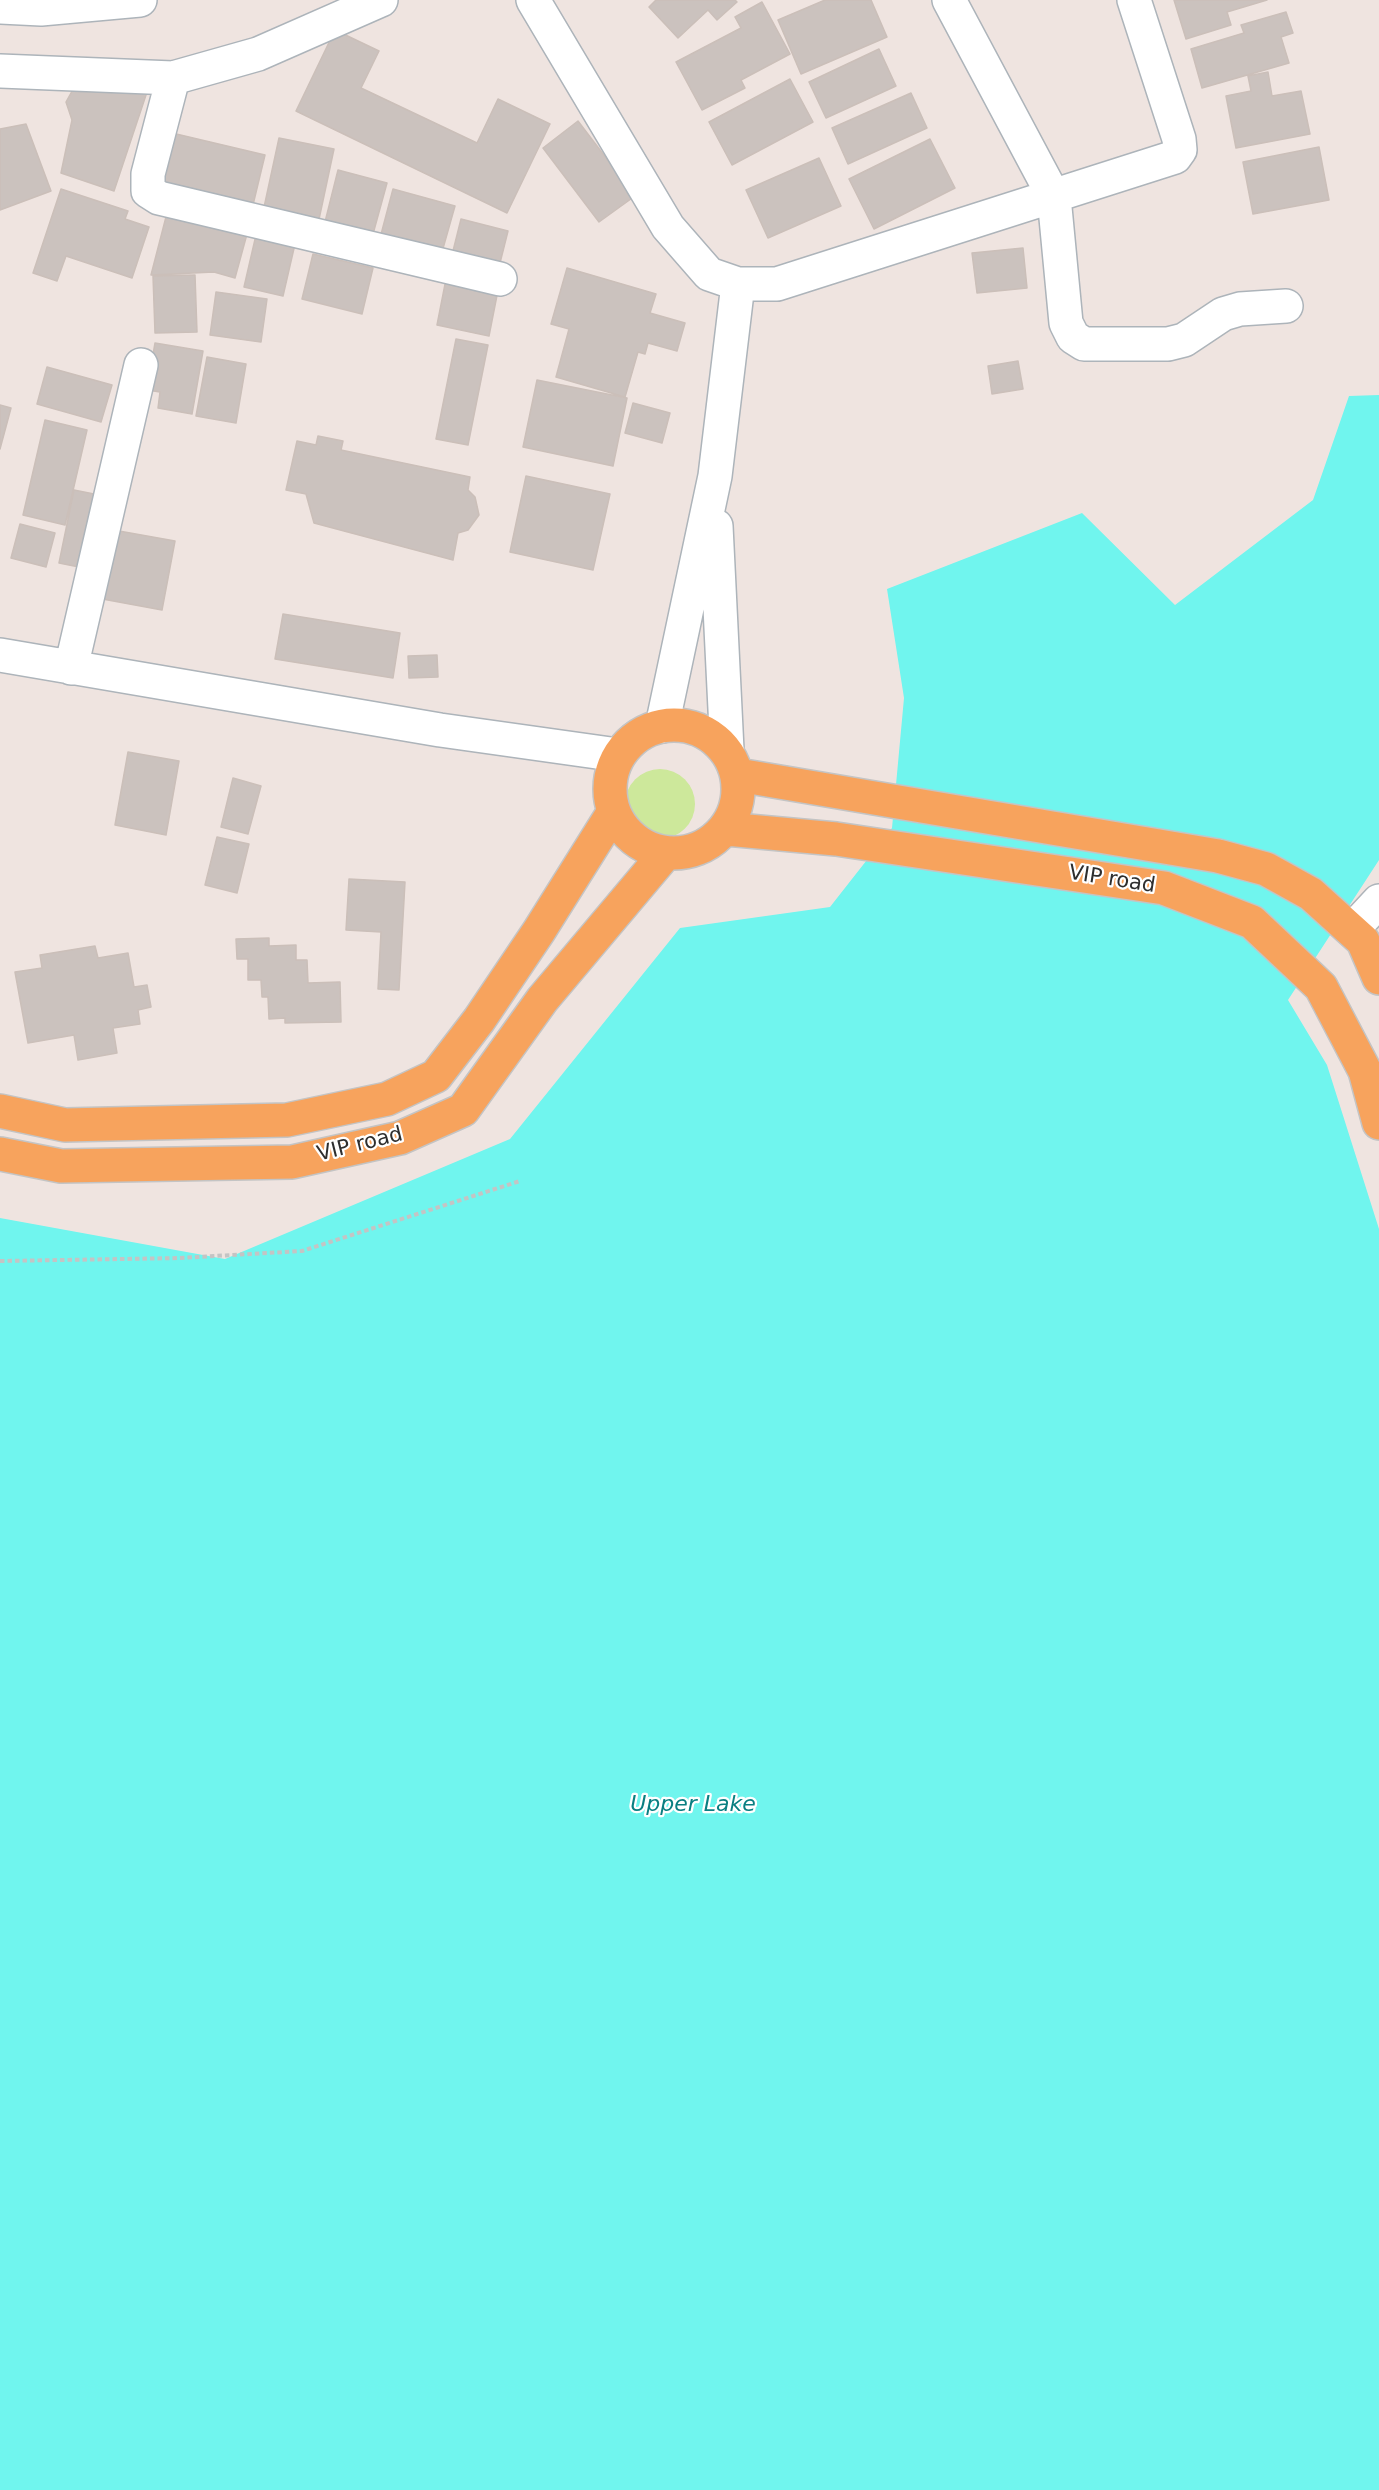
<!DOCTYPE html>
<style>
body{margin:0}
canvas{display:block;background:#efe4e0}
</style>
<canvas width="1379" height="2490"></canvas>
<script>
const g = document.querySelector('canvas').getContext('2d');
g.lineJoin = 'round';
function fillPath(path, color) { g.fillStyle = color; g.fill(path, 'evenodd'); }
function trace(path, color, width, dash) { g.strokeStyle = color; g.lineWidth = width; g.lineCap = dash ? 'butt' : 'round'; g.setLineDash(dash || []); g.stroke(path); }
function drawText(font, color, halo, rows, align = 'center') {
  g.font = font + ' "DejaVu Sans",sans-serif'; g.lineWidth = 4.5; g.setLineDash([]); g.textBaseline = 'middle'; g.strokeStyle = halo; g.fillStyle = color; for (const [text, x, y, turn = 0] of rows) {
    g.save(); g.translate(x, y); g.rotate((+turn || 0) * Math.PI / 180); g.textAlign = isNaN(turn) ? turn : align; if (halo) g.strokeText(text, 0, 0); g.fillText(text, 0, 0); g.restore();
  }
}
const green = new Path2D(`
 M625 804a35 35 0 1 1 70 0a35 35 0 1 1-70 0Z`);
const water = new Path2D(`
 M 1379,395 L 1379,860 L 1288,1000 L 1327,1065 L 1379,1229 L 1379,2490 L 0,2490 L 0,1218 L 225,1259 L 510,1139 L 680,928 L 830,907 L 892,828 L 904,698 L 887,589 L 1082,513 L 1175,605 L 1313,500 L 1349,396 Z`);
const building = new Path2D(`
 M 656,0 L 735,0 L 737,2 L 717,20 L 708,10 L 678,38 L 649,7 Z
 M 825,0 L 871,0 L 887,37 L 801,74 L 778,20 Z
 M 1174,0 L 1267,0 L 1227,12 L 1231,25 L 1186,39 Z
 M 762,2 L 790,54 L 741,80 L 745,88 L 702,110 L 676,62 L 741,28 L 735,17 Z
 M 1286,12 L 1293,33 L 1281,37 L 1289,63 L 1202,88 L 1191,49 L 1244,33 L 1241,25 Z
 M 335,30 L 379,51 L 361,88 L 477,143 L 498,99 L 550,124 L 507,213 L 296,111 Z
 M 879,49 L 896,86 L 826,118 L 809,82 Z
 M 1268,72 L 1272,96 L 1301,91 L 1310,134 L 1236,148 L 1226,96 L 1251,91 L 1248,76 Z
 M 790,79 L 813,122 L 732,165 L 709,122 Z
 M 150,83 L 114,191 L 61,173 L 72,120 L 66,102 L 76,84 Z
 M 911,93 L 927,128 L 848,164 L 832,128 Z
 M 578,121 L 635,196 L 599,222 L 543,148 Z
 M 26,124 L 51,191 L 0,210 L 0,129 Z
 M 172,133 L 265,155 L 252,209 L 159,187 Z
 M 279,138 L 334,149 L 318,224 L 263,212 Z
 M 930,139 L 955,188 L 874,229 L 849,179 Z
 M 1319,147 L 1329,200 L 1253,214 L 1243,162 Z
 M 819,158 L 841,206 L 768,238 L 746,190 Z
 M 338,170 L 387,183 L 373,234 L 325,222 Z
 M 61,189 L 128,211 L 125,219 L 149,227 L 132,278 L 66,256 L 57,281 L 33,273 Z
 M 393,189 L 455,206 L 440,259 L 379,242 Z
 M 167,213 L 247,234 L 235,278 L 214,272 L 151,275 Z
 M 461,219 L 508,231 L 497,275 L 450,263 Z
 M 256,235 L 295,244 L 283,296 L 244,287 Z
 M 1023,248 L 1027,288 L 977,293 L 972,253 Z
 M 313,254 L 373,268 L 362,314 L 302,299 Z
 M 567,268 L 656,294 L 650,313 L 685,323 L 677,351 L 648,343 L 645,354 L 638,352 L 625,397 L 556,377 L 569,329 L 551,324 Z
 M 448,269 L 500,280 L 489,336 L 437,325 Z
 M 195,275 L 197,332 L 155,333 L 153,276 Z
 M 216,292 L 267,299 L 261,342 L 210,335 Z
 M 456,339 L 488,345 L 468,445 L 436,439 Z
 M 155,343 L 203,351 L 192,414 L 158,408 L 160,392 L 147,390 Z
 M 207,357 L 246,364 L 236,423 L 196,416 Z
 M 1018,361 L 1023,389 L 992,394 L 988,366 Z
 M 47,367 L 112,385 L 101,422 L 37,404 Z
 M 537,380 L 627,398 L 613,466 L 523,447 Z
 M 633,403 L 670,413 L 662,443 L 625,433 Z
 M 0,405 L 11,408 L 0,449 Z
 M 45,420 L 87,430 L 65,525 L 23,515 Z
 M 318,436 L 343,441 L 341,450 L 470,477 L 468,490 L 475,497 L 479,515 L 468,530 L 458,533 L 453,560 L 314,523 L 306,494 L 286,490 L 297,441 L 316,445 Z
 M 526,476 L 610,494 L 593,570 L 510,552 Z
 M 74,490 L 99,495 L 84,568 L 59,563 Z
 M 20,524 L 55,533 L 46,567 L 11,558 Z
 M 119,531 L 175,541 L 162,610 L 97,598 Z
 M 283,614 L 400,633 L 393,678 L 275,659 Z
 M 437,655 L 438,677 L 409,678 L 408,656 Z
 M 128,752 L 179,761 L 166,835 L 115,825 Z
 M 233,778 L 261,786 L 248,834 L 221,827 Z
 M 217,837 L 249,844 L 237,893 L 205,885 Z
 M 349,879 L 405,882 L 399,990 L 378,989 L 381,932 L 346,930 Z
 M 269,938 L 269,946 L 296,945 L 296,960 L 307,960 L 308,983 L 340,982 L 341,1022 L 285,1023 L 285,1018 L 269,1019 L 268,997 L 262,997 L 261,980 L 248,980 L 248,959 L 237,959 L 236,939 Z
 M 95,946 L 98,958 L 128,953 L 134,987 L 147,985 L 151,1007 L 138,1010 L 140,1024 L 113,1028 L 117,1053 L 78,1060 L 74,1035 L 28,1043 L 15,972 L 42,968 L 40,955 Z`);
const path = new Path2D(`
 M 0,1261 L 180,1258 L 302,1251 L 520,1181`);
const minor = new Path2D(`
 M 533,0 L 668,227 L 709,274 L 738,284 L 715,476 L 662,726
 M 949,0 L 1054,197 L 1066,323 L 1073,337 L 1084,344 L 1168,344 L 1184,340 L 1223,314 L 1240,309 L 1286,306
 M 0,7 L 41,9 L 140,0
 M 0,71 L 173,78 L 258,54 L 381,0
 M 173,78 L 148,174 L 148,191 L 159,198 L 500,279
 M 738,284 L 777,284 L 1175,157 L 1180,150 L 1179,139 L 1134,0
 M 716,526 L 727,750
 M 0,655 L 440,730 L 618,755
 M 71,668 L 141,365
 M 1352,930 L 1379,901`);
const major = new Path2D(`
 M610 789a64 64 0 1 1 128 0a64 64 0 1 1-128 0Z
 M 738,775 L 1218,856 L 1266,869 L 1311,894 L 1363,941 L 1379,978
 M 726,829 L 836,839 L 1164,888 L 1252,922 L 1321,987 L 1365,1071 L 1379,1123
 M 0,1111 L 65,1125 L 287,1120 L 387,1099 L 436,1076 L 479,1020 L 539,931 L 613,813
 M 0,1154 L 61,1166 L 292,1162 L 400,1138 L 463,1110 L 542,1000 L 665,854`);
const streetNames = [
 ["VIP road",1112,880,9],
 ["VIP road",360,1145,-14]
];
const waterNames = [
 ["Upper Lake",693,1805]
];
fillPath(green, '#cde89b');
fillPath(water, '#70f5ee');
fillPath(building, '#cbc2be');
trace(building, '#cbbfb9', 1.5);
trace(minor, '#adb4ba', 36);
trace(major, '#c4c4c4', 36);
trace(path, '#c4c4c4', 4, [4.5, 3]);
trace(minor, '#fff', 33);
trace(major, '#f7a35d', 33);
drawText('21px', '#2e2e2e', '#fff', streetNames);
drawText('italic 22px', '#0a7f82', '#fff', waterNames);
</script>
